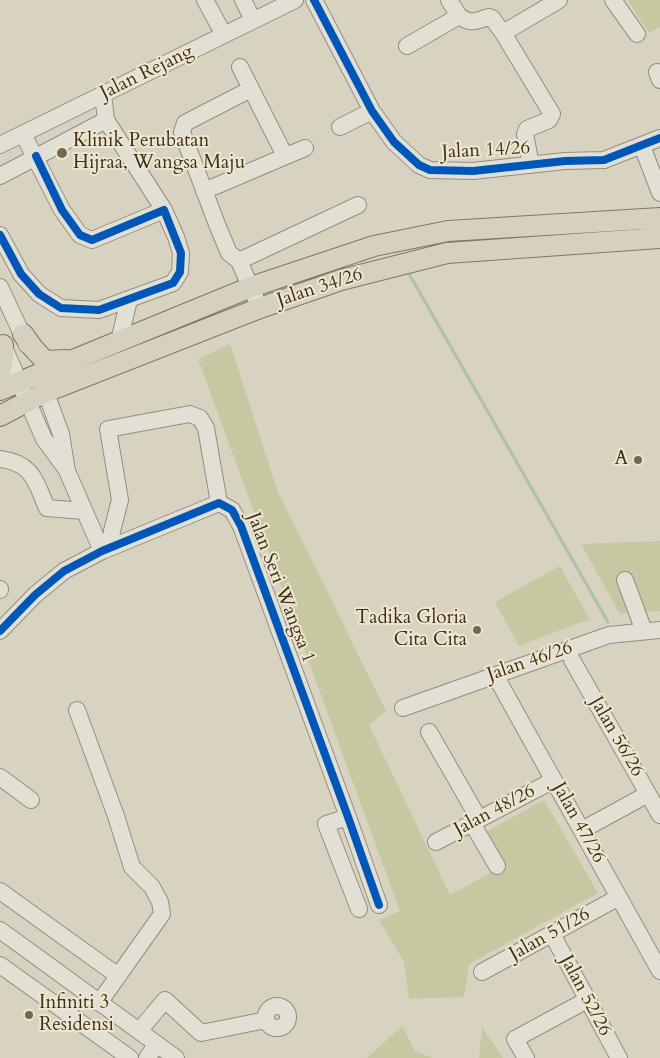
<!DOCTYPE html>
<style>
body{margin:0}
canvas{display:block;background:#d8d3c0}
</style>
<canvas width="660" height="1058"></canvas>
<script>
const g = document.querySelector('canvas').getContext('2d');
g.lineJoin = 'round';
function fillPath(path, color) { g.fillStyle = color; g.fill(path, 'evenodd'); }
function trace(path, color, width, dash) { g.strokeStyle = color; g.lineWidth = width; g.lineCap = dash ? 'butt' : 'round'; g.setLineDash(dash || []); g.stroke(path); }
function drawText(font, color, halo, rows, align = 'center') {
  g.font = font + ' Cardo,serif'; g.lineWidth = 4; g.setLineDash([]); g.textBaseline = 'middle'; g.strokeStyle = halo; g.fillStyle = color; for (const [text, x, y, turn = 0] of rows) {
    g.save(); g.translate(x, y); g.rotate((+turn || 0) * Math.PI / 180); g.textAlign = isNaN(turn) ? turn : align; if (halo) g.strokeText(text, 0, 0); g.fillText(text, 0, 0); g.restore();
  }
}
const green = new Path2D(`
 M 628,0 L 660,0 L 660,27 L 649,33 Z
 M 230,344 L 278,492 L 386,711 L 369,725 L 450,895 L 501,867 L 484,833 L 544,800 L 598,893 L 469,964 L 464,997 L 409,999 L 404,962 L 379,920 L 400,911 L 198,359 Z
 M 660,541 L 660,611 L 632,612 L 620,614 L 581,544 Z
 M 560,566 L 590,620 L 579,623 L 519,646 L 495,602 Z
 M 402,1026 L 415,1051 L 433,1058 L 367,1058 Z
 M 482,1027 L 503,1058 L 479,1058 Z`);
const stream = new Path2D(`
 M 408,272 L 608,622`);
const minor = new Path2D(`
 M 205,0 L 224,35
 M 243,0 L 253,20
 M 314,0 L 372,111 L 394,142 L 419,165 L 430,170 L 473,171 L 565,161 L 604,160 L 660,138
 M 613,0 L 637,34
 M 459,16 C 472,25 474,21 489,17 L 492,18 L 503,33 L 559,0
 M 503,33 L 552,114 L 549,120 L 527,129 L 525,134 L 531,165
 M 407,46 L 459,16 L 449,0
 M 240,67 L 285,156
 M 657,72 L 660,80
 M 251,89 L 185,123 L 182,132 L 218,227 L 229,253 L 239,261 L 260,308
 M 340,127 L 372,111
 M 23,134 L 62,210 L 80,235 L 92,240 L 164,210
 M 0,145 L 295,0
 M 642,146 L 660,193
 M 0,176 L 106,120
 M 204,191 L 305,148
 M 0,235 L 21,274 L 39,294 L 61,308 L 99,310 L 173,283 L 180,272 L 181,253 L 176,237 L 164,210 L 106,120 L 103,94
 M 239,261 L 358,205
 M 0,287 L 27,345
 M 119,341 L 129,300
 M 3,345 L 44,439 L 66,469
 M 42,382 L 61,434 L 67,471 L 102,551
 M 0,459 C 33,463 35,481 47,508 L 84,511
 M 110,547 L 112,531 L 120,500 L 108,429 L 190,414 L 200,418 L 206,428 L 219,503
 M 625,580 L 644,631
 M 0,590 L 0,589
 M 0,631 L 35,595 L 64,571 L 102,551 L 219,503 L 232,510 L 241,526 L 348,817 L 379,905
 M 572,660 L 660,815
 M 495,675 L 660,971
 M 403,708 L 609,635 L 660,630
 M 77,710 L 116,816 L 132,867 L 152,887 L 160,902 L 162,914 L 99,1003
 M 429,732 L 479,819
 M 0,777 L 31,800
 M 348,817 L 326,824 L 359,909
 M 472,823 L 497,866
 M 582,830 L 648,794
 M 436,842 L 554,780
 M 0,891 L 117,975
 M 0,930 L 176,1058
 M 552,934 L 619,1058
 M 0,965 L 130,1058
 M 482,972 L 619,897
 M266 1017a11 11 0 1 1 22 0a11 11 0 1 1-22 0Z
 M 139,1031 L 165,1000 L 201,1033 L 266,1020
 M 147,1058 L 157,1044
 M 526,1058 L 515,1039 L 587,1000`);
const major = new Path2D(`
 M 23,334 L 33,348 L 45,361 L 66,360
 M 0,375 L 3,359 L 3,345
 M 0,390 L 251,287 L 374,246 L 448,231 L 660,218
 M 0,416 L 46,392 L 260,308 L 341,280 L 447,253 L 660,238`);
const cycleway = new Path2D(`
 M 314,0 L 372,111 L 394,142 L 419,165 L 430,170 L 473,171 L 565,161 L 604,160 L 660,138
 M 0,235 L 21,274 L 39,294 L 61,308 L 99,310 L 173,283 L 180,272 L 181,253 L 164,210 L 92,240 L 80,235 L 62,210 L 36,156
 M 0,631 L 35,595 L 64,571 L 102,551 L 219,503 L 232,510 L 241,526 L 348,817 L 379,905`);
const markers = [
 [62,153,6,"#756852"],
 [638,460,5,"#756852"],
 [477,630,5,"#756852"],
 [29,1015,5,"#756852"]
];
const streetNames = [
 ["Jalan Rejang",147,73,-26],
 ["Jalan 14/26",486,151,-3],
 ["Jalan 34/26",320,288,-18],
 ["Jalan Seri Wangsa 1",280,588,69],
 ["Jalan 46/26",530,662,-19],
 ["Jalan 56/26",616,737,60],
 ["Jalan 48/26",495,811,-28],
 ["Jalan 47/26",578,823,61],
 ["Jalan 51/26",550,935,-29],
 ["Jalan 52/26",585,996,62]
];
const poiNames = [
 ["Klinik Perubatan",73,142],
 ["Hijraa, Wangsa Maju",73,164],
 ["A",628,460,"right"],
 ["Tadika Gloria",467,619,"right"],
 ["Cita Cita",467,641,"right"],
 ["Infiniti 3",39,1004],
 ["Residensi",39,1026]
];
fillPath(green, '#c7c7a2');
trace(stream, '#aac2af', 3);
trace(minor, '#938e81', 18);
trace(major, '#7d776a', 22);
trace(minor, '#e2dfd5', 16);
trace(major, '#d6d0c1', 20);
trace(cycleway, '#0057b8', 8);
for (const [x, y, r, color] of markers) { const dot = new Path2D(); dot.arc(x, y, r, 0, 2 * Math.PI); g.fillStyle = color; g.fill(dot); trace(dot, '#ede6d0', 2); }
drawText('19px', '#402e17', '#ede6d0', streetNames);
drawText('19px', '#402e17', '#ede6d0', poiNames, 'left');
</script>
